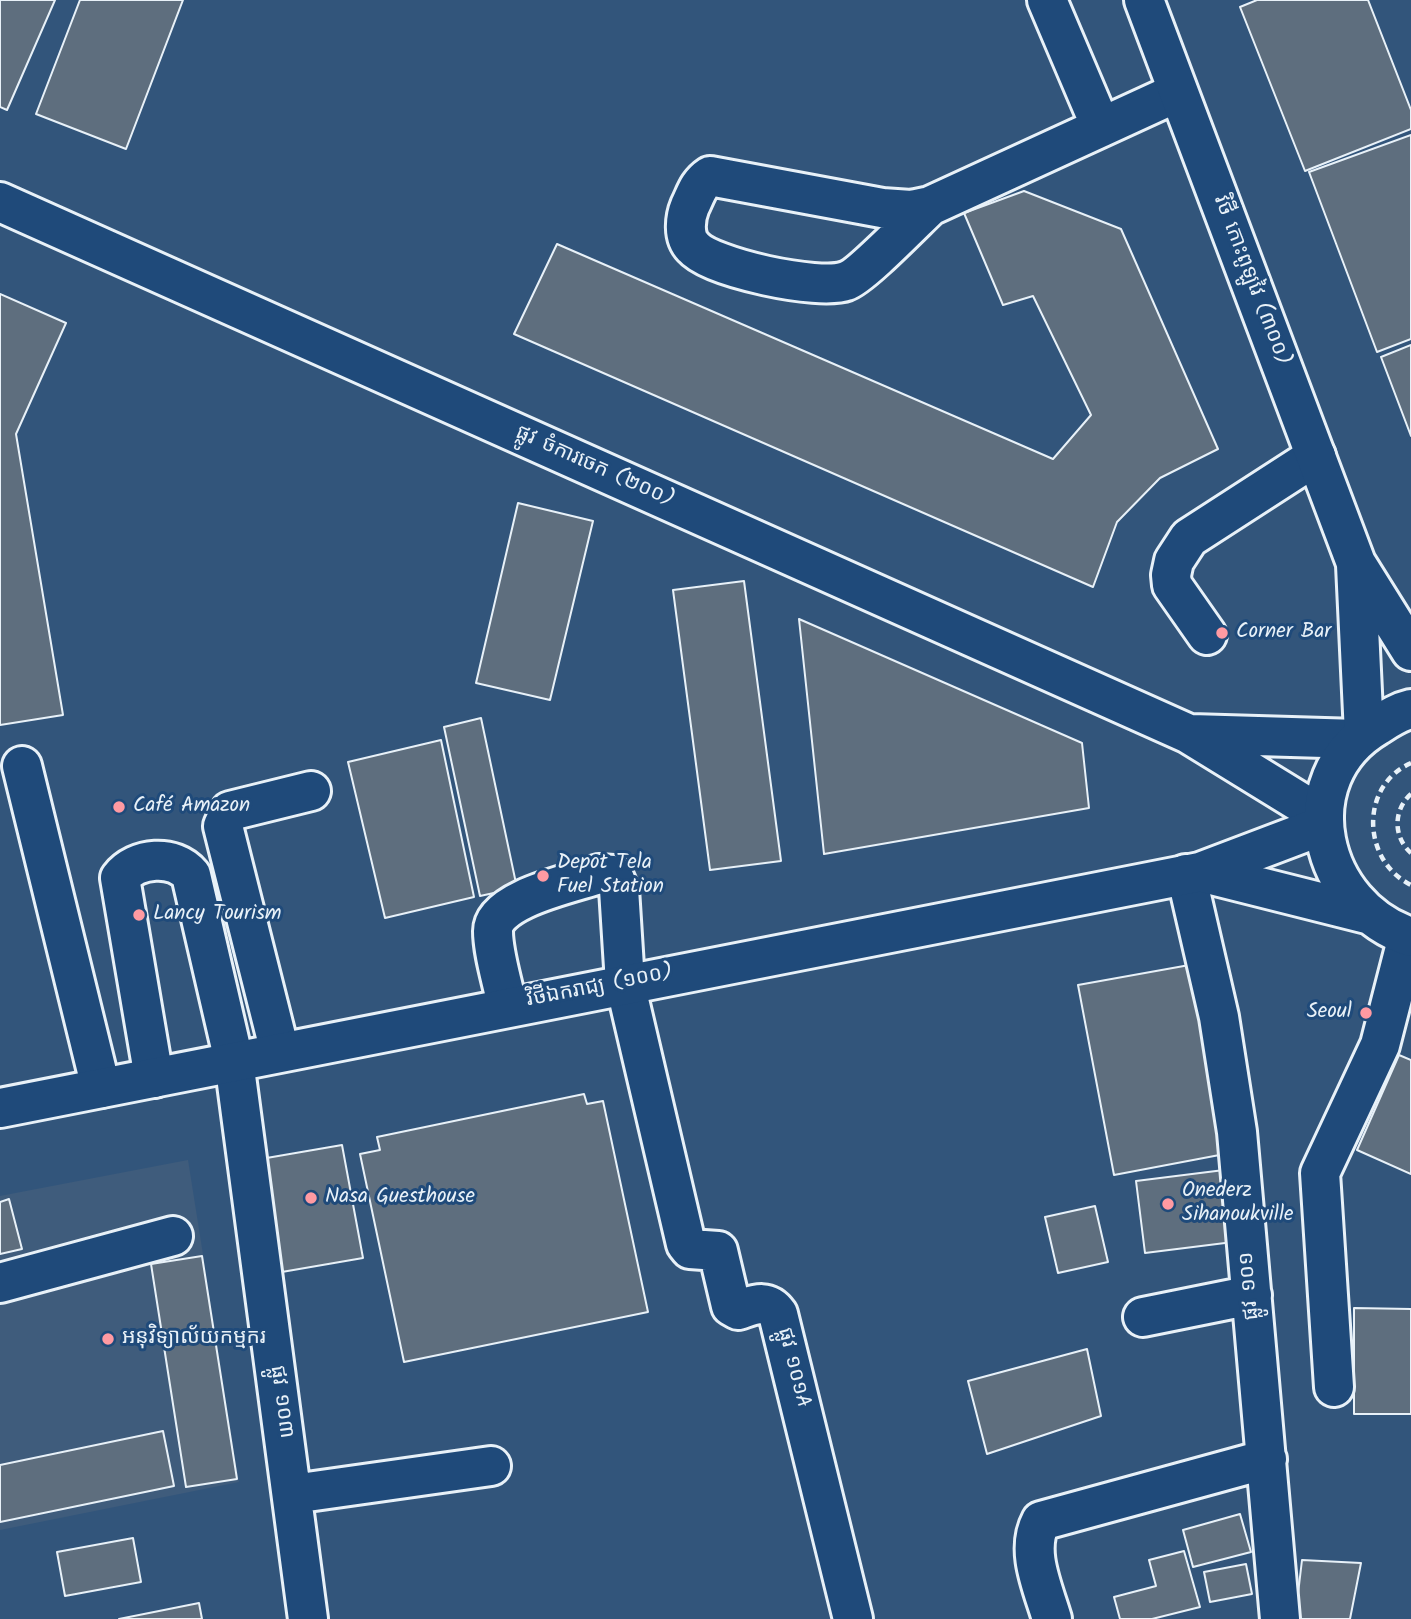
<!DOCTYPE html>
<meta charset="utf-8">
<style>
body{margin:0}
canvas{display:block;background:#32557b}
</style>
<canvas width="1411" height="1619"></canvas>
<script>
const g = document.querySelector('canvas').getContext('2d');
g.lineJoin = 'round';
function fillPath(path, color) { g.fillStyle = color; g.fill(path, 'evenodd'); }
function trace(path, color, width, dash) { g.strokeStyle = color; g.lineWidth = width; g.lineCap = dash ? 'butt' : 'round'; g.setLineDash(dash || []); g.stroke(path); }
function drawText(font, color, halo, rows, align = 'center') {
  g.font = font + ' Kalam,"Noto Sans Khmer",sans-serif'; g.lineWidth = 6; g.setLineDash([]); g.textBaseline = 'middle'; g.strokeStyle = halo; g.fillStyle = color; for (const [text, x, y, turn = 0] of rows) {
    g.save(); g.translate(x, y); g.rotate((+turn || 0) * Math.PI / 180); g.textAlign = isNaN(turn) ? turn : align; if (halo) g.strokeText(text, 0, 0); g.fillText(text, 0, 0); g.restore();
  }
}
const built = new Path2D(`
 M 188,1160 L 239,1482 L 0,1530 L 0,1196 Z`);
const building = new Path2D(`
 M 0,0 L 55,0 L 7,110 L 0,107 Z
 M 80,0 L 183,0 L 126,149 L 36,114 Z
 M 1257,0 L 1368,0 L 1411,110 L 1411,129 L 1305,171 L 1240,7 Z
 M 1411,135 L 1411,339 L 1377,352 L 1309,172 Z
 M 1024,191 L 1121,229 L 1218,449 L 1160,478 L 1117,522 L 1093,587 L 514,334 L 557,244 L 1053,459 L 1091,415 L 1033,296 L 1003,305 L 964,213 Z
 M 0,294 L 66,323 L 16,434 L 63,715 L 0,725 Z
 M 1411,345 L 1411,436 L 1381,357 Z
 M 518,503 L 593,521 L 550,700 L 476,683 Z
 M 744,581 L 781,861 L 710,870 L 673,590 Z
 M 799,619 L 1082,743 L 1089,808 L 824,854 Z
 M 481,718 L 517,888 L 480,896 L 444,727 Z
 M 441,740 L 474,897 L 385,918 L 348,762 Z
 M 1195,964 L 1230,1153 L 1114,1175 L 1078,985 Z
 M 1399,1055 L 1411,1060 L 1411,1174 L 1357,1150 Z
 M 584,1094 L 587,1104 L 603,1101 L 648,1312 L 404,1362 L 360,1154 L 380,1150 L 377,1137 Z
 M 342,1145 L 363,1258 L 276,1273 L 255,1160 Z
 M 1224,1170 L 1233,1242 L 1145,1253 L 1136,1181 Z
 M 9,1199 L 22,1249 L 0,1254 L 0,1202 Z
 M 1095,1206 L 1108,1262 L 1058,1273 L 1045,1217 Z
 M 202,1256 L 237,1479 L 186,1487 L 151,1264 Z
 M 1354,1308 L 1411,1309 L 1411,1414 L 1354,1414 Z
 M 1087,1349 L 1101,1416 L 987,1454 L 968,1381 Z
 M 163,1431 L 174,1486 L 0,1522 L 0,1465 Z
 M 1240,1514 L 1251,1552 L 1193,1567 L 1183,1530 Z
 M 133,1538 L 141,1582 L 65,1596 L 57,1552 Z
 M 1184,1551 L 1200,1607 L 1152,1619 L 1120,1619 L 1114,1597 L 1156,1586 L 1149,1560 Z
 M 1302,1560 L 1361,1563 L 1350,1619 L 1295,1619 Z
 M 1246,1564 L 1252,1594 L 1210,1602 L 1204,1572 Z
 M 199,1603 L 202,1619 L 119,1619 Z`);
const path = new Path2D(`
 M 1411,763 C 1359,786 1362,861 1411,885
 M 1411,794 C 1393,810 1393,837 1411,853`);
const minor = new Path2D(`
 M 1047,0 L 1101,127
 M 0,202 L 1189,734 L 1324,817
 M 930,206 C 915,220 860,277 846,281 C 819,291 711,268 693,247 C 683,237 685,218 690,206 C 696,194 698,184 710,176 L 882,208 L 911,210 L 930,206 L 1178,92
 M 1207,635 L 1172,585 L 1171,575 L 1174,561 L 1189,538 L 1316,456
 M 1191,734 L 1358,739
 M 22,766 L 101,1088
 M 1186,874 L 1219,1017 L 1237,1132 L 1280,1619
 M 507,1006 C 503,983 493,955 493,931 C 493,899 573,883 599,874 L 613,875 L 619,889 L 625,983 L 686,1244 L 690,1249 L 718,1251 L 731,1306 L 738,1310 C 754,1305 767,1298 778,1314 L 853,1619
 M 280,1052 L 223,826 L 230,811 L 311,791
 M 154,1078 L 120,878 C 136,857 174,854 191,875 L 234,1061 L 308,1619
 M 0,1283 L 173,1236
 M 1143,1317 L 1252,1295
 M 1334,1387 L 1320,1173 L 1380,1045 L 1408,936
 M 293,1494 L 491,1466
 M 1052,1619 C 1043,1588 1025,1551 1041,1521 L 1267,1459`);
const major = new Path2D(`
 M 1144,0 L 1356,563 L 1411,651
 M 1356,565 L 1364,734
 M 1411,709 C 1398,712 1388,719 1377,726 C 1288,779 1319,907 1411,937
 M 1200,872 L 1367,914
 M 0,1108 L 1200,872 L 1324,825`);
const markers = [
 [1222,633,7,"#ff9aa2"],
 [119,807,7,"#ff9aa2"],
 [543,876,7,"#ff9aa2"],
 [139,915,7,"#ff9aa2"],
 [1366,1013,7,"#ff9aa2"],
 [311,1198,7,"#ff9aa2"],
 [1168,1204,7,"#ff9aa2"],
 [108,1339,7,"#ff9aa2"]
];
const streetNames = [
 ["វិថី កោះពូឡូវៃ (៣០០)",1250,281,69],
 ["ផ្លូវ ចំការចេក (២០០)",594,468,24],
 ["វិថីឯករាជ្យ (១០០)",600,988,-11],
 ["ផ្លូវ ១០១",1251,1286,-95],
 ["ផ្លូវ ១០១A",792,1368,76],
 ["ផ្លូវ ១០៣",280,1402,82]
];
const poiNames = [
 ["Corner Bar",1236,633],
 ["Café Amazon",133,807],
 ["Depot Tela",557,864],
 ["Fuel Station",557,888],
 ["Lancy Tourism",153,915],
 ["Seoul",1352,1013,"right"],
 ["Onederz",1182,1192],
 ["Sihanoukville",1182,1216],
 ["Nasa Guesthouse",325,1198],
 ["អនុវិទ្យាល័យកម្មករ",122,1339]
];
fillPath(built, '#3f5c7c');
fillPath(building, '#5e6e7e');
trace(building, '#e8f1f8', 2);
trace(minor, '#e8f1f8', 44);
trace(major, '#e8f1f8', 44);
trace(path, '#e8f1f8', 4.5, [7, 5]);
trace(minor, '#1f4a7a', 38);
trace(major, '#1f4a7a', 38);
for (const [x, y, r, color] of markers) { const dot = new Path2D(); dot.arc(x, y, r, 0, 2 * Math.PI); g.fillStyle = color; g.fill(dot); trace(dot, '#1f4a7a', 2.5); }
drawText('21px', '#e8f1f8', '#1f4a7a', streetNames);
drawText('21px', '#e8f1f8', '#1f4a7a', poiNames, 'left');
</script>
